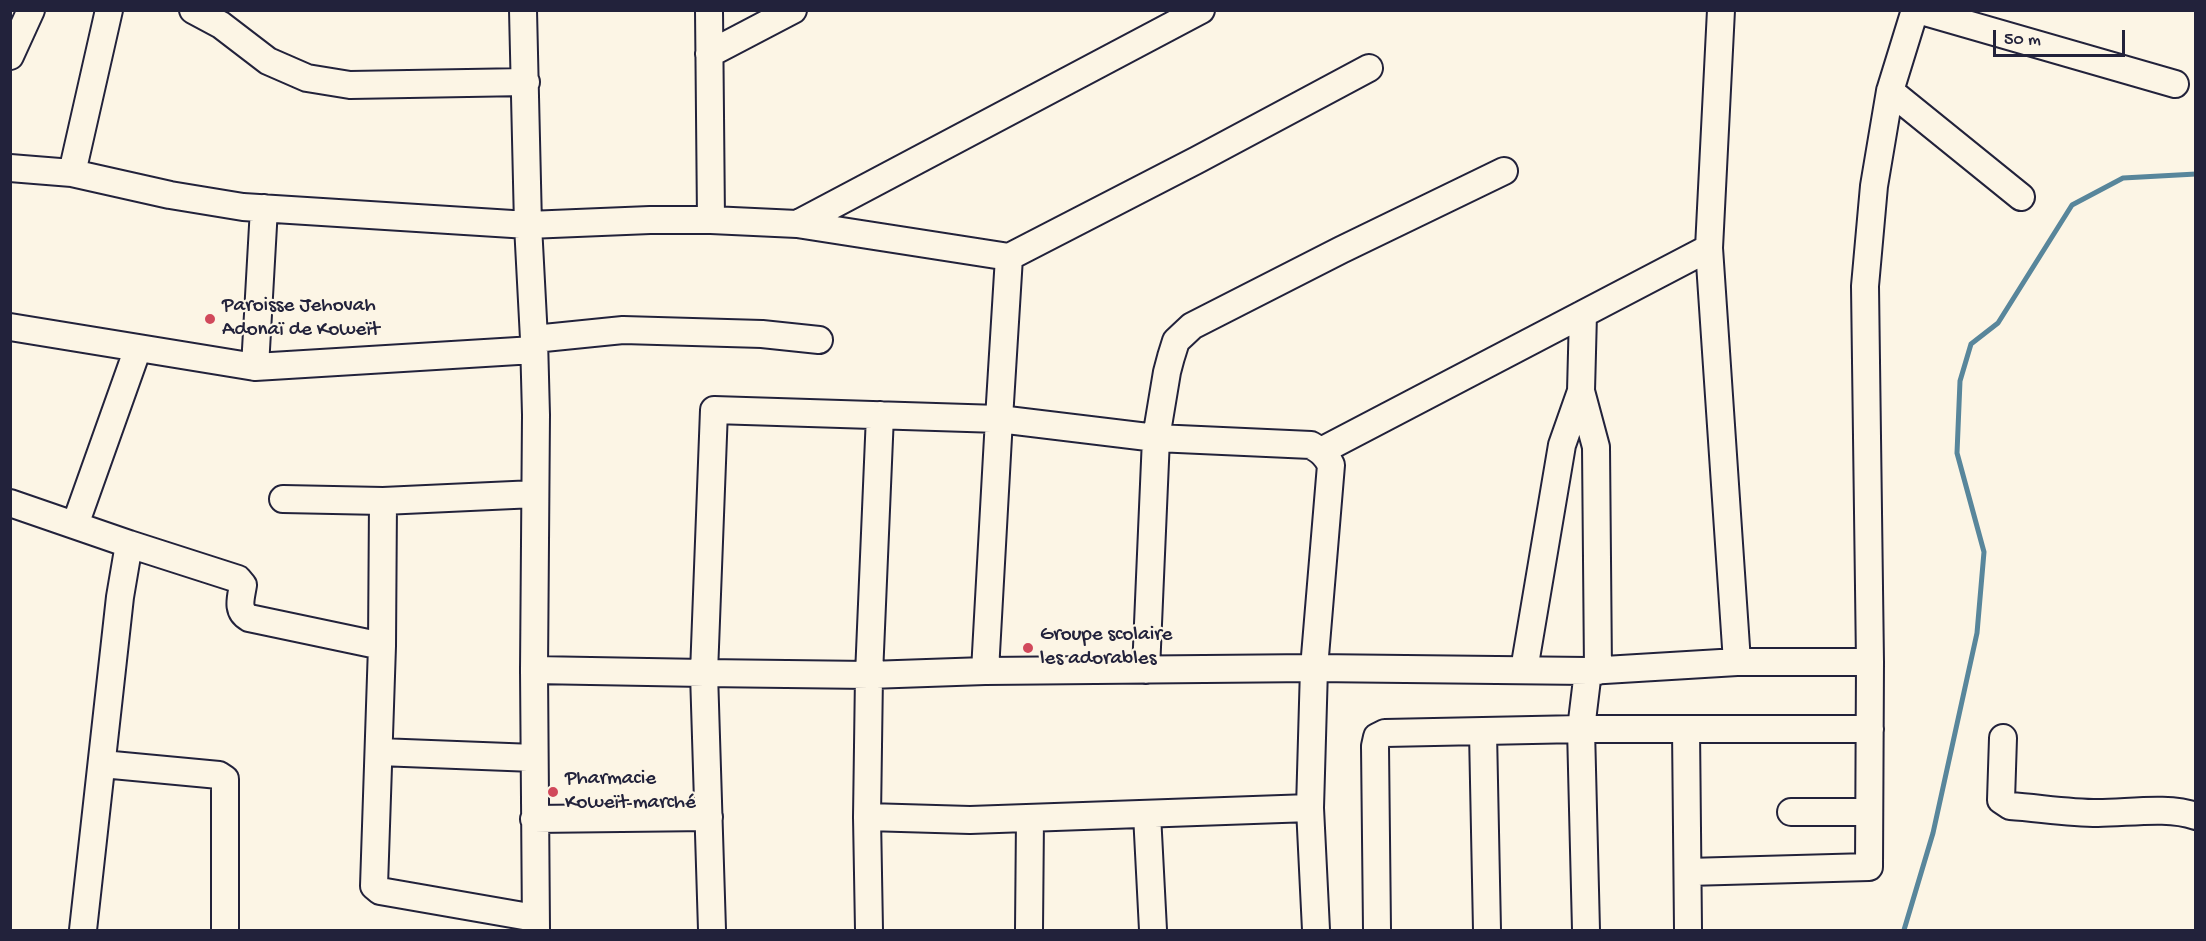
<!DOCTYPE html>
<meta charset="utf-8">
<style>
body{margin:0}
#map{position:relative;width:2206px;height:941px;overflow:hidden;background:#fcf5e5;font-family:"Gochi Hand",sans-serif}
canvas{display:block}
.frame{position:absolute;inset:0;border:12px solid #22223b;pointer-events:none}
.scale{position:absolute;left:1993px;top:30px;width:132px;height:27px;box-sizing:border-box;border:3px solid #22223b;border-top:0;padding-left:8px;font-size:18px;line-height:21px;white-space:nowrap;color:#22223b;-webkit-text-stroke:4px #fcf5e5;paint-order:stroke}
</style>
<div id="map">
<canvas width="2206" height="941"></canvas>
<div class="frame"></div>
<div class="scale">50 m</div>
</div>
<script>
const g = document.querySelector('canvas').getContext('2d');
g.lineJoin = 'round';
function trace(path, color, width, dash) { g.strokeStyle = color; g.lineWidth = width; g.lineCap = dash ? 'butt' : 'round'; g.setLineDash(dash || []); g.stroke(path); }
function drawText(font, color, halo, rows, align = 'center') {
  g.font = font + ' "Gochi Hand",sans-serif'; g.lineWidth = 4.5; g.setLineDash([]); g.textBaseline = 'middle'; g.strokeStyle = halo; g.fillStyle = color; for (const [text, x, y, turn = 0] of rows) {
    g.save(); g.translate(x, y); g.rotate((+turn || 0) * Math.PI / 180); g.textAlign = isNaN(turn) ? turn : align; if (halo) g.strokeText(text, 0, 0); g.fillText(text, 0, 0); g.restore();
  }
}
const stream = new Path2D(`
 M 1904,930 L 1933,833 L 1977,633 L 1984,552 L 1957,453 L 1960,381 L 1971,344 L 1998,323 L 2072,205 L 2123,178 L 2196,174`);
const minor = new Path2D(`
 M 193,10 L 221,25 L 268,61 L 307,78 L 350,85 L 526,82
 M 523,10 L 528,225 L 534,339 L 536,415 L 534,670 L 536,930
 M 1918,10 L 2175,84
 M 709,54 L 793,10
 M 10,56 L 31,10
 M 1890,91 L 2021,197
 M 10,168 L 72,173 L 170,195 L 243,207 L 528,225 L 650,220 L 711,220 L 709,10
 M 72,173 L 109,10
 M 711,220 L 797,224 L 1201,10
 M 1009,257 L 1197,160 L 1369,68
 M 1583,314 L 1581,391 L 1596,447 L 1598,671
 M 10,327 L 255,367 L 534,350
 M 534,339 L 623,330 L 762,334 L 819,340
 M 255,367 L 264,208
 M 1321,451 L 1709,248
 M 283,499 L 383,501 L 535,494
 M 383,501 L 382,646 L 374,886 L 380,891 L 535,918
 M 10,503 L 129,544
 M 75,525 L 138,348
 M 1870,662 L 1865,286 L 1874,186 L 1890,91 L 1915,10
 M 534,670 L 704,673 L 714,410 L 999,419 L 1009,257 L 797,224
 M 1146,670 L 1156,438 L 1167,372 L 1171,357 L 1176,341 L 1192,326 L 1341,250 L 1504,171
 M 1524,670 L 1562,445 L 1581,391
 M 985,671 L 999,419 L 1156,438 L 1311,445 C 1321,451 1326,455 1331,465 L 1314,668 L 1310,808 L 1316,930
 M 1686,729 L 1688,930
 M 1483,732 L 1487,930
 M 2003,738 L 2001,800 L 2010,806 C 2039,808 2069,813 2098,813 C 2128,813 2168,806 2196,816
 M 379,752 L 534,758
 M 102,764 L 219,775 L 225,779 L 225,930
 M 1791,812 L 1869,812
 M 1147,814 L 1153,930
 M 867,817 L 970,820 L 1310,808
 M 534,819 L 709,817
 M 1688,872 L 1869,867 L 1870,662 L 1737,662
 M 83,930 L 120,597 L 129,544 L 238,579 L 243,585 C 241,598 236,611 249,618 L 382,646
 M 712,930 L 704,673 L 869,675 L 985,671 L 1314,668 L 1588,671 L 1737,662 L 1709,248 L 1721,10
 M 869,930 L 867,817 L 869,675 L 880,415
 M 1029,930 L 1030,818
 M 1377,930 L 1375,746 L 1377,737 L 1385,733 L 1581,729 L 1588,671
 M 1586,930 L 1581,729 L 1870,729`);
const markers = [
 [210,319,6,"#d1495b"],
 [1028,648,6,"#d1495b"],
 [553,792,6,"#d1495b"]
];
const poiNames = [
 ["Paroisse Jehovah",222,307],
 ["Adonaï de Koweït",222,331],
 ["Groupe scolaire",1040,636],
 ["les adorables",1040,660],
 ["Pharmacie",565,780],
 ["Koweït marché",565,804]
];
trace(stream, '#58869b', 5);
trace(minor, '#22223b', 30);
trace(minor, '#fcf5e5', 26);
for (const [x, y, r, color] of markers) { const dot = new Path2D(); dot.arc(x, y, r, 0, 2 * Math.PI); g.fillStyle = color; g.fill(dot); trace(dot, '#fcf5e5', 2); }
drawText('21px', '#22223b', '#fcf5e5', poiNames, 'left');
</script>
